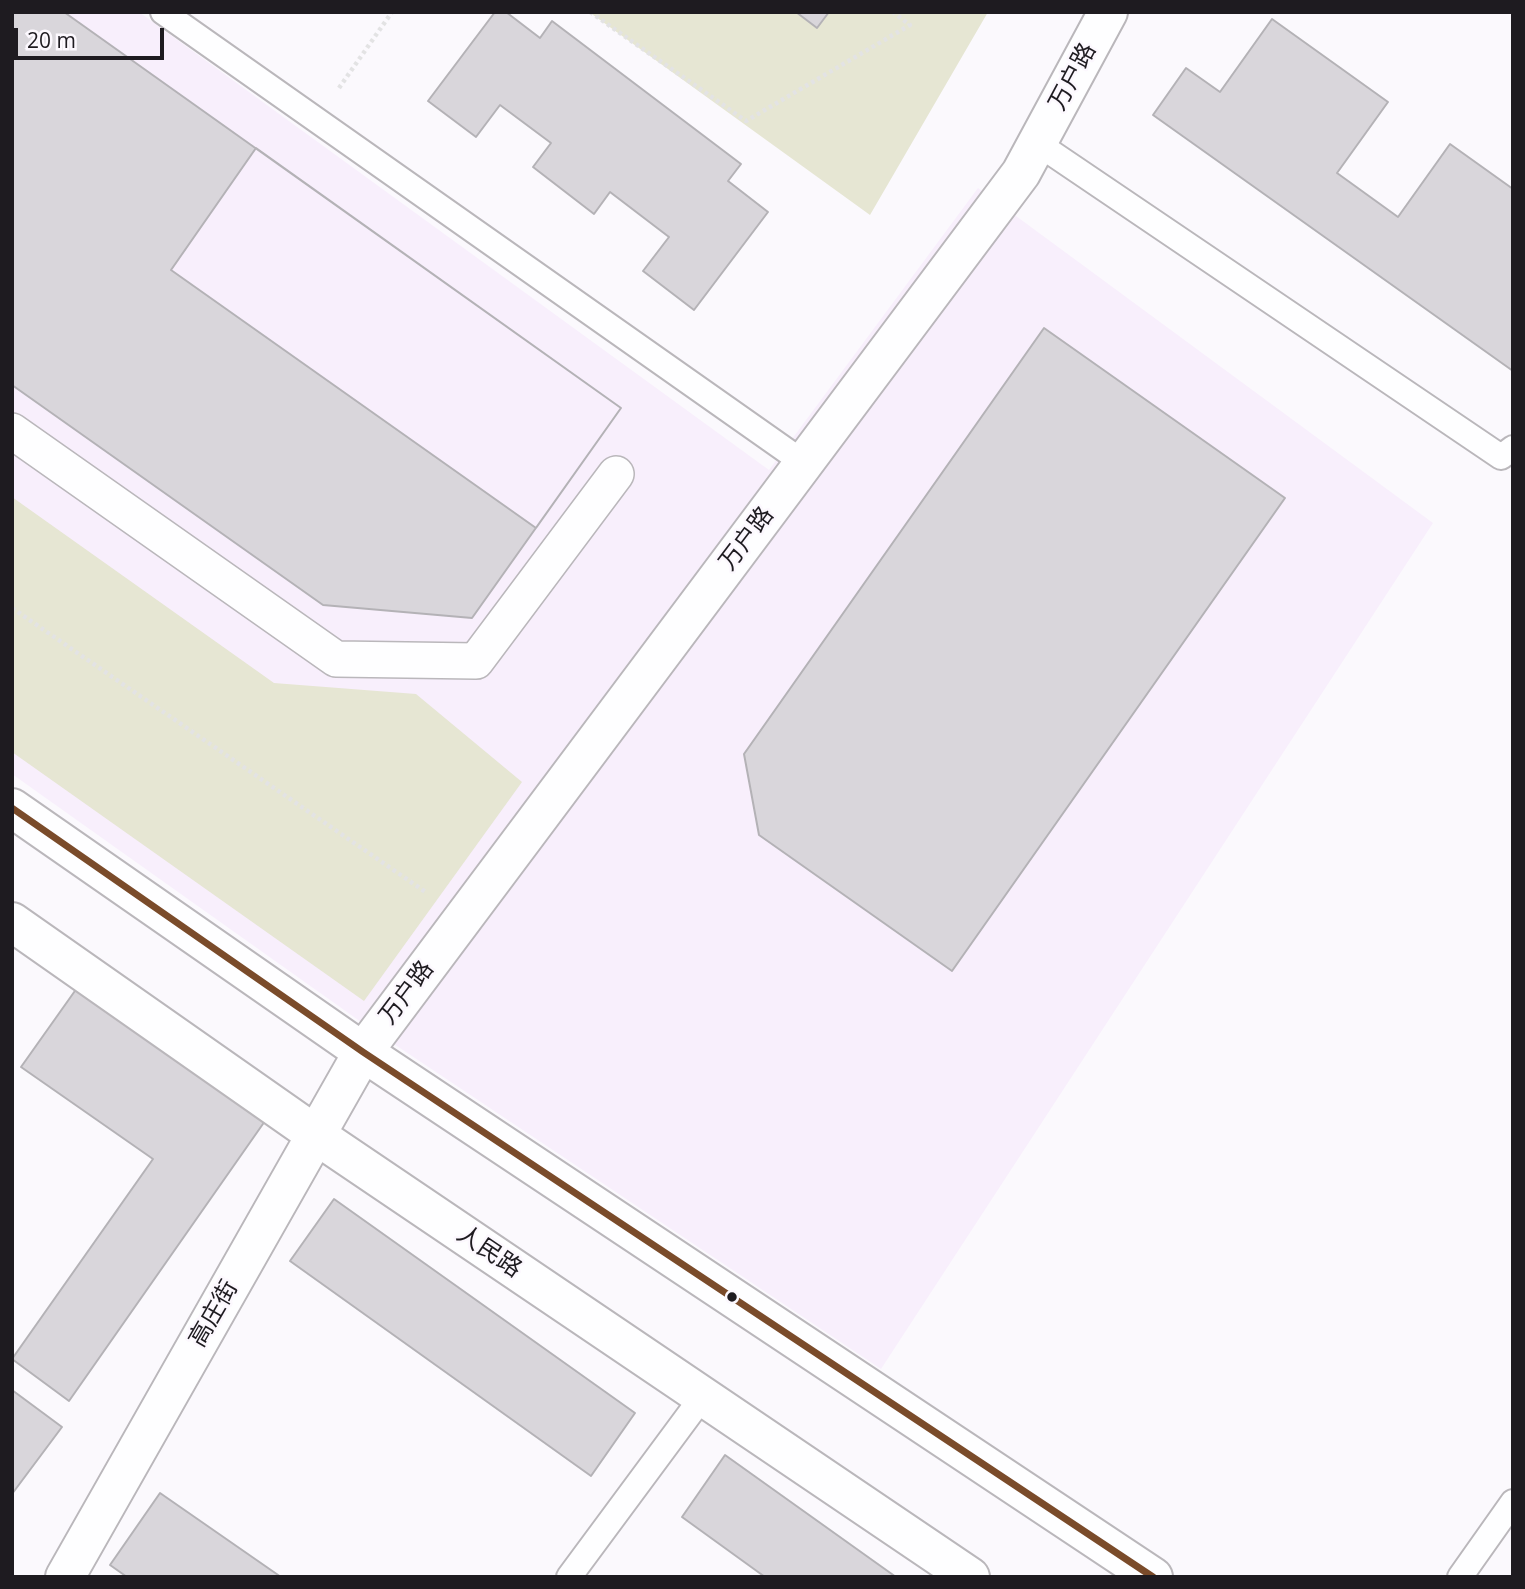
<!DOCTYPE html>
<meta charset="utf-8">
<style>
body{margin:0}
#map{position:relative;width:1525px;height:1589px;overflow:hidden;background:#fbf9fd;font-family:"Open Sans",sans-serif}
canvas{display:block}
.frame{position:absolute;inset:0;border:14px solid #1e1b20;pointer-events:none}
.scale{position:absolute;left:14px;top:28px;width:150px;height:32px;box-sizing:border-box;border:4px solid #1e1b20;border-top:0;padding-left:9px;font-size:21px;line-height:24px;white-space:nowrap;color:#1e1b20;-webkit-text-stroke:5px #fcf8fe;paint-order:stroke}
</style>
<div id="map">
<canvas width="1525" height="1589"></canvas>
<div class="frame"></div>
<div class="scale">20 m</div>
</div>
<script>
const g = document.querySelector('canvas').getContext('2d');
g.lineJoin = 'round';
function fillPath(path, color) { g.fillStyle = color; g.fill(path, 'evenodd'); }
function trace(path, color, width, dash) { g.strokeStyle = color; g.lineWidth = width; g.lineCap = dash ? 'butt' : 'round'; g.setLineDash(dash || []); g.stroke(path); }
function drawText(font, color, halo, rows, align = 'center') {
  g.font = font + ' "Open Sans","Noto Sans SC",sans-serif'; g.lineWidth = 5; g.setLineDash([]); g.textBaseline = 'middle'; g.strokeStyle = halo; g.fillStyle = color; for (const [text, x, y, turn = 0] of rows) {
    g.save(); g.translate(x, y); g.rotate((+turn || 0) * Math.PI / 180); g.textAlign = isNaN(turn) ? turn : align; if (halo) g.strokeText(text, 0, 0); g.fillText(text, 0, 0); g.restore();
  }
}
const built = new Path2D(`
 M 12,12 L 139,12 L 769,470 L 978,188 L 1433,523 L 881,1369 L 361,1022 L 12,774 Z`);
const green = new Path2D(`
 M 589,12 L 988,12 L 870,215 Z
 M 12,497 L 274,683 L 416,694 L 522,782 L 364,1001 L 12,752 Z`);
const building = new Path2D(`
 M 12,12 L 64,12 L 621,408 L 472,618 L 323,605 L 12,385 Z
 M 495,12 L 506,12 L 540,38 L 552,21 L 741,164 L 728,181 L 768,212 L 694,310 L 643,271 L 669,237 L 610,192 L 594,214 L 533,167 L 551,143 L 500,105 L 476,137 L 428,101 Z
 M 796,12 L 829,12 L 817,28 Z
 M 1272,19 L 1388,102 L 1337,173 L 1398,217 L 1450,144 L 1513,189 L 1513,371 L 1153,115 L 1186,68 L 1220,92 Z
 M 256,148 L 621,408 L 536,528 L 171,270 Z
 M 1044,328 L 1285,498 L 952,971 L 759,835 L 744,754 Z
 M 77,988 L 265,1121 L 69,1401 L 12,1359 L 153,1159 L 21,1067 Z
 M 334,1199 L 635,1413 L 591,1476 L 290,1261 Z
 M 12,1390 L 62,1427 L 12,1494 Z
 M 725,1455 L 896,1577 L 765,1577 L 682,1517 Z
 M 160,1493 L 281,1577 L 127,1577 L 110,1565 Z`);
const path = new Path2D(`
 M 590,12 L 746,121 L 910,25 L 893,12
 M 339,88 L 392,12
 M 12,608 L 427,893`);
const service = new Path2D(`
 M 163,12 L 804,463
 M 1037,143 L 1501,457 L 1513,448
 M 569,1577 L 703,1396
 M 1460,1577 L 1513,1502`);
const pedestrian = new Path2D(`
 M 12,431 L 336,659 L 476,661 L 616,474`);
const minor = new Path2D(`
 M 65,1577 L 363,1052 L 1021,173 L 1108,12`);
const primary = new Path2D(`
 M 12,808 L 363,1052 L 1153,1577
 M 12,922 L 316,1135 L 970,1577`);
const bus1 = new Path2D(`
 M 12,808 L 363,1052 L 1153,1577`);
const markers = [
 [732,1297,6,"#1e1b20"]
];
const streetNames = [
 ["万户路",1073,77,-62],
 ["万户路",747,539,-53],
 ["万户路",407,993,-53],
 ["人民路",489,1252,34],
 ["高庄街",214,1314,-60]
];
fillPath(built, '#f8effc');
fillPath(green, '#e6e6d3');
fillPath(building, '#d9d6db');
trace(building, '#b4b2b6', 2);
trace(service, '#bab7bb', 28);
trace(pedestrian, '#bab7bb', 38);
trace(minor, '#bab7bb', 42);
trace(primary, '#bab7bb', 42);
trace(path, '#e3e3e4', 4.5, [3.5, 3.5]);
trace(service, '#fefeff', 24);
trace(pedestrian, '#fefeff', 35);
trace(minor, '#fefeff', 38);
trace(primary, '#fefeff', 38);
trace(bus1, '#7a4b2a', 7);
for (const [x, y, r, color] of markers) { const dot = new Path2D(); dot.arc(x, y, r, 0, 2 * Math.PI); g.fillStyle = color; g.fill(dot); trace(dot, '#fcf8fe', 2.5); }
drawText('24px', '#1e1b20', '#fcf8fe', streetNames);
</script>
